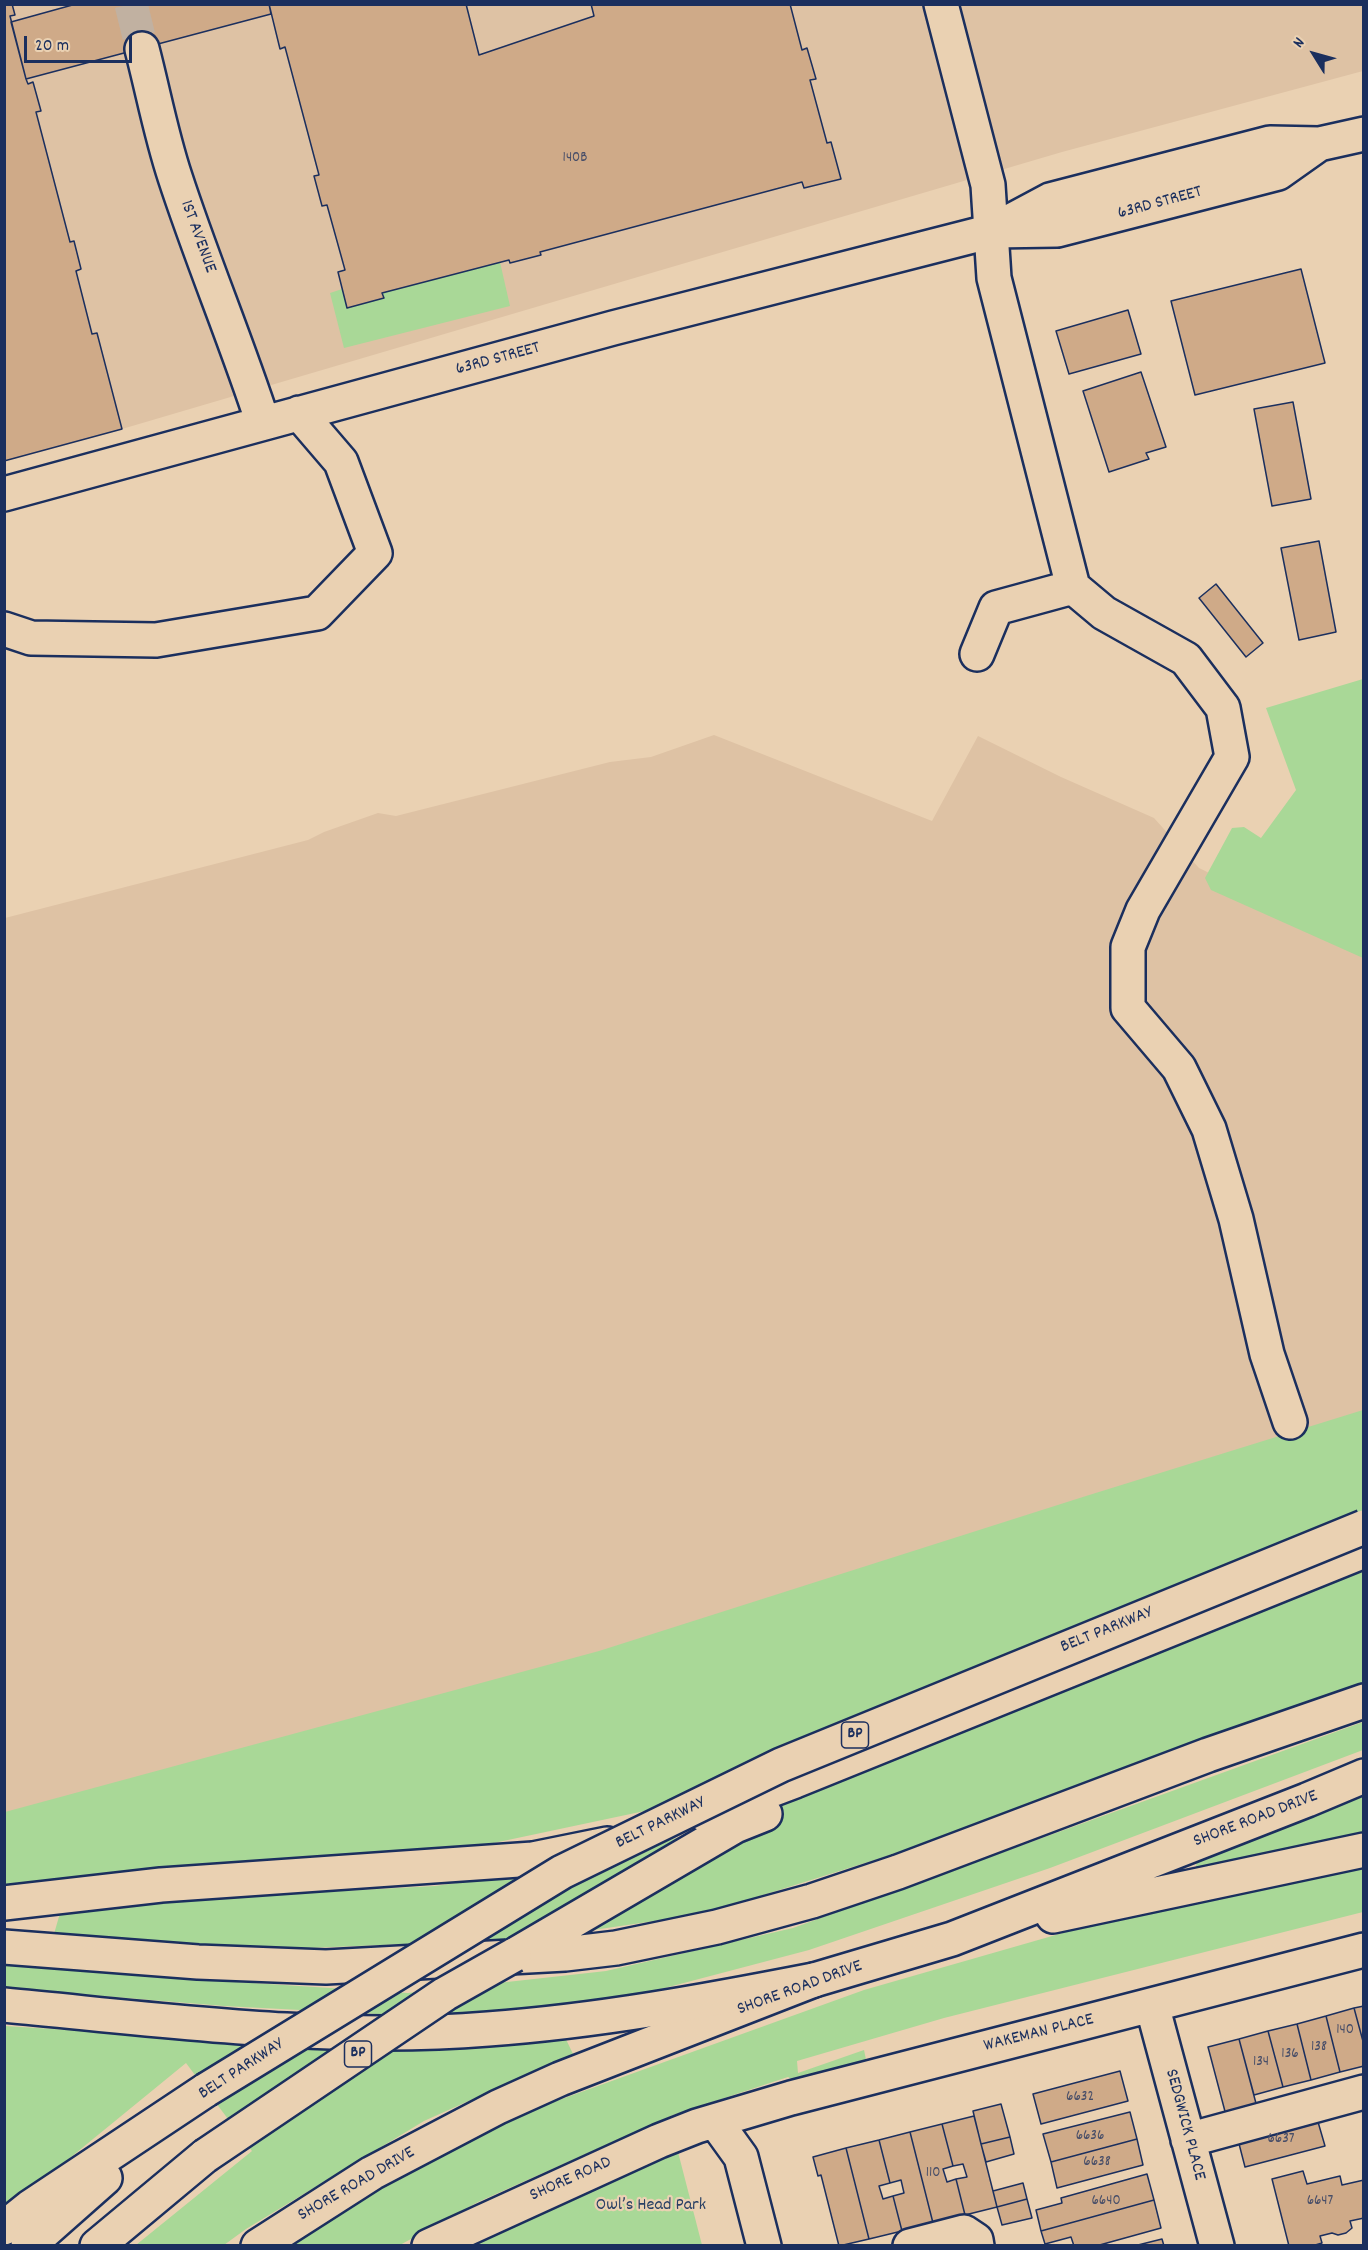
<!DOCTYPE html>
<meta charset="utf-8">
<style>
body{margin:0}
#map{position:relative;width:1368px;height:2250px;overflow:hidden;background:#ead1b2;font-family:Dekko,sans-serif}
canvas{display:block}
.frame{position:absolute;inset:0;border:6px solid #1b2f5e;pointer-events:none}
.north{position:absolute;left:1284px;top:24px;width:60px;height:60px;-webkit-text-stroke:4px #ead1b2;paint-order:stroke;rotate:307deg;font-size:16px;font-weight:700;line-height:24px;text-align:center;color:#1b2f5e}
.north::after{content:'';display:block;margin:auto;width:21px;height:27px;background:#1b2f5e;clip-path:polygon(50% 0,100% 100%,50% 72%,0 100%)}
.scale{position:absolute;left:24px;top:36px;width:108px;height:27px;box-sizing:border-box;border:3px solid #1b2f5e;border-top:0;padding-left:8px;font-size:18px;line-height:21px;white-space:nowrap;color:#1b2f5e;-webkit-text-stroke:4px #ead1b2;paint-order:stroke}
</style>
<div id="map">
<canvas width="1368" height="2250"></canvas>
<div class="frame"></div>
<div class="north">N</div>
<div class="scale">20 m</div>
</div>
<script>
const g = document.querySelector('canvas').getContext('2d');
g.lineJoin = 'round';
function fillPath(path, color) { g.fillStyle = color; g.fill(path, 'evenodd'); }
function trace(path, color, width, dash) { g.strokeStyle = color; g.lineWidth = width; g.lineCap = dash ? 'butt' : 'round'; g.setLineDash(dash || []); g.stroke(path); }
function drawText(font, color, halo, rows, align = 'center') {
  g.font = font + ' Dekko,sans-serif'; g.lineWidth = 4.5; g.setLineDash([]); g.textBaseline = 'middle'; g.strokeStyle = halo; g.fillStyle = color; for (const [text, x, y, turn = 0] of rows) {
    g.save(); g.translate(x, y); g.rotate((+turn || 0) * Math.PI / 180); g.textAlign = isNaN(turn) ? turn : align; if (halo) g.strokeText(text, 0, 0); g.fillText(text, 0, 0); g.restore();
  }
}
const built = new Path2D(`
 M 5,5 L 1363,5 L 1363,71 L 1062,152 L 122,429 L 5,461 Z
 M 714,735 L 932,821 L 978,736 L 1061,777 L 1154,818 L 1199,868 L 1275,905 L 1363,944 L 1363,1413 L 5,1858 L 5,918 L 308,840 L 324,832 L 378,813 L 396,816 L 610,762 L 651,757 Z`);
const green = new Path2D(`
 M 500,262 L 510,306 L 344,348 L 330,293 L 342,289 L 348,308 L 383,298 L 382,293 Z
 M 1363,679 L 1364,679 L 1363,958 L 1211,890 L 1205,878 L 1232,828 L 1244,827 L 1261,838 L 1296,790 L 1266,708 Z
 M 1363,1410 L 1363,1540 L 772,1784 L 489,1844 L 5,1893 L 5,1812 L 599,1651 L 1086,1496 Z
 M 1363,1560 L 1363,1684 L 1281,1710 L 992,1823 L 703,1914 L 531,1939 L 258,1950 L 54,1934 L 62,1906 L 435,1886 L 557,1869 L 688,1835 Z
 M 1363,1722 L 1363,1750 L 1050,1868 L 809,1950 L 642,1994 L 491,2020 L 224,2006 L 5,1988 L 5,1964 L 90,1968 L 237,1982 L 408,1993 L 606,1971 L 793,1928 Z
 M 1363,1796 L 1363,1836 L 1195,1870 L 1197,1862 Z
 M 1363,1867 L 1363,1912 L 944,2018 L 797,2061 L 798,2073 L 864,2050 L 868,2069 L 798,2083 L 788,2077 L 673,2115 L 478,2202 L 400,2245 L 288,2246 L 335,2213 L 523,2113 L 864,1990 L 1080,1928 Z
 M 5,2026 L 325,2046 L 453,2048 L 563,2033 L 573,2054 L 424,2121 L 246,2229 L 224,2245 L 136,2245 L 252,2151 L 186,2063 L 5,2211 Z
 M 678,2152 L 702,2245 L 473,2245 Z`);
const building = new Path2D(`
 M 4,4 L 12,4 L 15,15 L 10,16 L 26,79 L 28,84 L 33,82 L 41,111 L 36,112 L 70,242 L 74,241 L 81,269 L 76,271 L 92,334 L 97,333 L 122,429 L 4,461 Z
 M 76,4 L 269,4 L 271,14 L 26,79 L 11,22 Z
 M 269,4 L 466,4 L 479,55 L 594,16 L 591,4 L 790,4 L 802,50 L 807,48 L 816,79 L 810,80 L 827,143 L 831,142 L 841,179 L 804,188 L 802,182 L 540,252 L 541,255 L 510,263 L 509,260 L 382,293 L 384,298 L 347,308 L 338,272 L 345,270 L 327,205 L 322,206 L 314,176 L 319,175 L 285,47 L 280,49 Z
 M 1301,269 L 1325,363 L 1195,395 L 1171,301 Z
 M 1128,310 L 1141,354 L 1069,374 L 1056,331 Z
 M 1141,372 L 1166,447 L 1146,453 L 1149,459 L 1109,472 L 1083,391 Z
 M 1293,402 L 1311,499 L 1272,506 L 1254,409 Z
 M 1319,541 L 1336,632 L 1299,640 L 1281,548 Z
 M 1216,584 L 1263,643 L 1246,657 L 1199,598 Z
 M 1364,2006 L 1364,2045 L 1354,2008 Z
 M 1354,2008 L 1364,2045 L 1364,2066 L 1340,2072 L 1326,2016 Z
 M 1326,2016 L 1340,2072 L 1311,2080 L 1297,2024 Z
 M 1297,2024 L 1311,2080 L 1283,2087 L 1268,2031 Z
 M 1268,2031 L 1283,2087 L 1254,2095 L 1239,2039 Z
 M 1239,2039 L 1258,2111 L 1227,2119 L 1208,2047 Z
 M 1120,2071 L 1128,2101 L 1041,2124 L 1033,2094 Z
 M 1001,2104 L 1010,2137 L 981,2144 L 973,2111 Z
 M 1130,2112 L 1137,2139 L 1051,2162 L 1043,2134 Z
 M 1316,2115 L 1325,2146 L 1245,2167 L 1237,2136 Z
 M 974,2116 L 997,2207 L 965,2215 L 956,2179 L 967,2177 L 963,2164 L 953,2166 L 942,2124 Z
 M 942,2124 L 953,2166 L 943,2169 L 947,2182 L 956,2179 L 965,2215 L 933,2223 L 910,2132 Z
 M 910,2132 L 933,2223 L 902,2231 L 893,2196 L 904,2193 L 901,2180 L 890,2183 L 879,2140 Z
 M 1010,2137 L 1014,2154 L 986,2162 L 981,2144 Z
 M 1137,2139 L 1143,2165 L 1057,2188 L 1051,2162 Z
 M 879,2140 L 890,2183 L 879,2186 L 883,2199 L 893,2196 L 902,2231 L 869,2239 L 846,2148 Z
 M 846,2148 L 869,2239 L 839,2246 L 821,2175 L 818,2176 L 813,2157 Z
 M 1303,2171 L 1307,2184 L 1340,2176 L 1342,2185 L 1364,2180 L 1364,2218 L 1350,2221 L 1352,2228 L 1346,2233 L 1338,2235 L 1332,2233 L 1320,2236 L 1322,2243 L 1312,2246 L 1289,2246 L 1272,2179 Z
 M 1147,2174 L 1154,2200 L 1041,2231 L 1036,2210 L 1062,2203 L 1061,2198 Z
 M 1023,2183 L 1027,2199 L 997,2207 L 993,2191 Z
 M 1027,2199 L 1032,2218 L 1002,2225 L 997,2207 Z
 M 1154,2200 L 1161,2228 L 1096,2246 L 1074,2246 L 1071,2237 L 1045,2244 L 1041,2231 Z
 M 1162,2239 L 1164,2246 L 1134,2246 Z`);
const minorTunnel = new Path2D(`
 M 131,4 L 142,49`);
const minor = new Path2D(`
 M 941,4 L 988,185 L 994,278 L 1073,587 L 1104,613 L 1186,659 L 1223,708 L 1232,757 L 1143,910 L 1128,947 L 1128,1008 L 1179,1068 L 1209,1129 L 1236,1219 L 1267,1354 L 1290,1422
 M 142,49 C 153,91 161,135 175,177 C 202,260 236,340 263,423
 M 1319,144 L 1278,173 L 1057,230 L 992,231 L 1050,200 L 1270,143 L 1319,144 L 1364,134
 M 4,494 L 613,328 L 992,231
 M 4,629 L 31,638 L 156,640 L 317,613 L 375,553 L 341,462 L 299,413
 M 977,654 L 996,608 L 1073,587
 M 1152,2005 L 1217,2246
 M 715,2121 L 741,2157 L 764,2246
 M 1188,2140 L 1364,2092
 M 429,2246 L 659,2141 L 697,2126 L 791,2098 L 1364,1950
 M 910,2246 L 964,2232 L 976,2240 L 977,2246`);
const major = new Path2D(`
 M 1053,1916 L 1364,1850
 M 258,2246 L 372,2173 L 498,2107 L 560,2079 L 814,1980 L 952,1939 L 1307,1800 L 1364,1776`);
const highway = new Path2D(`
 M 705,1815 L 795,1781 L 1364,1551
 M 4,1903 L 161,1885 L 533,1859 L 607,1844
 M 4,1947 L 198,1962 L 326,1967 L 565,1954 L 616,1948 L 717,1927 L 812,1901 L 898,1872 L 1208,1755 L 1364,1701
 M 518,1953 L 735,1826 L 765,1814
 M 4,2005 C 165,2020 327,2042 488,2029 C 598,2021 706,2001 814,1980
 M 4,2228 L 30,2207 L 206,2090
 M 28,2246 L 105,2178
 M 97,2246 L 205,2156`);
const highwayBridge = new Path2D(`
 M 206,2090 L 562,1872 L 781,1765 L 1364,1527
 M 205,2156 L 445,1994 L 514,1955`);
const numberNames = [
 ["140B",575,159],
 ["140",1345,2031],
 ["138",1319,2048],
 ["136",1290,2055],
 ["134",1261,2063],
 ["6632",1080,2098],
 ["6636",1090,2137],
 ["6637",1281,2140],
 ["6638",1097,2163],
 ["110",933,2174],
 ["6640",1106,2202],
 ["6647",1320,2202]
];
const shields = [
 [855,1735,27],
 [358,2054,27]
];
const shieldNames = [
 ["BP",855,1735],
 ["BP",358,2054]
];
const streetNames = [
 ["63RD STREET",1160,204,-15],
 ["1ST AVENUE",197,237,70],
 ["63RD STREET",498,360,-15],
 ["BELT PARKWAY",1107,1631,-22],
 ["SHORE ROAD DRIVE",1256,1820,-21],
 ["BELT PARKWAY",661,1824,-26],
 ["SHORE ROAD DRIVE",800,1989,-20],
 ["WAKEMAN PLACE",1039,2034,-14],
 ["BELT PARKWAY",242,2070,-33],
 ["SEDGWICK PLACE",1184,2125,75],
 ["SHORE ROAD",571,2180,-24],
 ["SHORE ROAD DRIVE",357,2185,-30]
];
const parkNames = [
 ["Owl’s Head Park",651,2207]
];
fillPath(built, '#dec2a4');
fillPath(green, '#a9d897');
fillPath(building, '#cfaa88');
trace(building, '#1b2f5e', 1.5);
trace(minorTunnel, '#c1b1a1', 33, [33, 16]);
trace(minor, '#1b2f5e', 38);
trace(major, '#1b2f5e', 38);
trace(highway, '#1b2f5e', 38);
trace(minor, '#ead1b2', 33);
trace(major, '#ead1b2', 33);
trace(highway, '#ead1b2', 33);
trace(highwayBridge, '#1b2f5e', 38, []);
trace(highwayBridge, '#ead1b2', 33);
drawText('15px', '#484e68', null, numberNames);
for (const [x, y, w] of shields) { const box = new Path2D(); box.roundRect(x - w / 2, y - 13, w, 26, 4.5); g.fillStyle = '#ead1b2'; g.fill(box); trace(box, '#1b2f5e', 1.5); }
drawText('bold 16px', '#1b2f5e', null, shieldNames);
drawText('18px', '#1b2f5e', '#ead1b2', streetNames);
drawText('18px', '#294064', '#ead1b2', parkNames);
</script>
